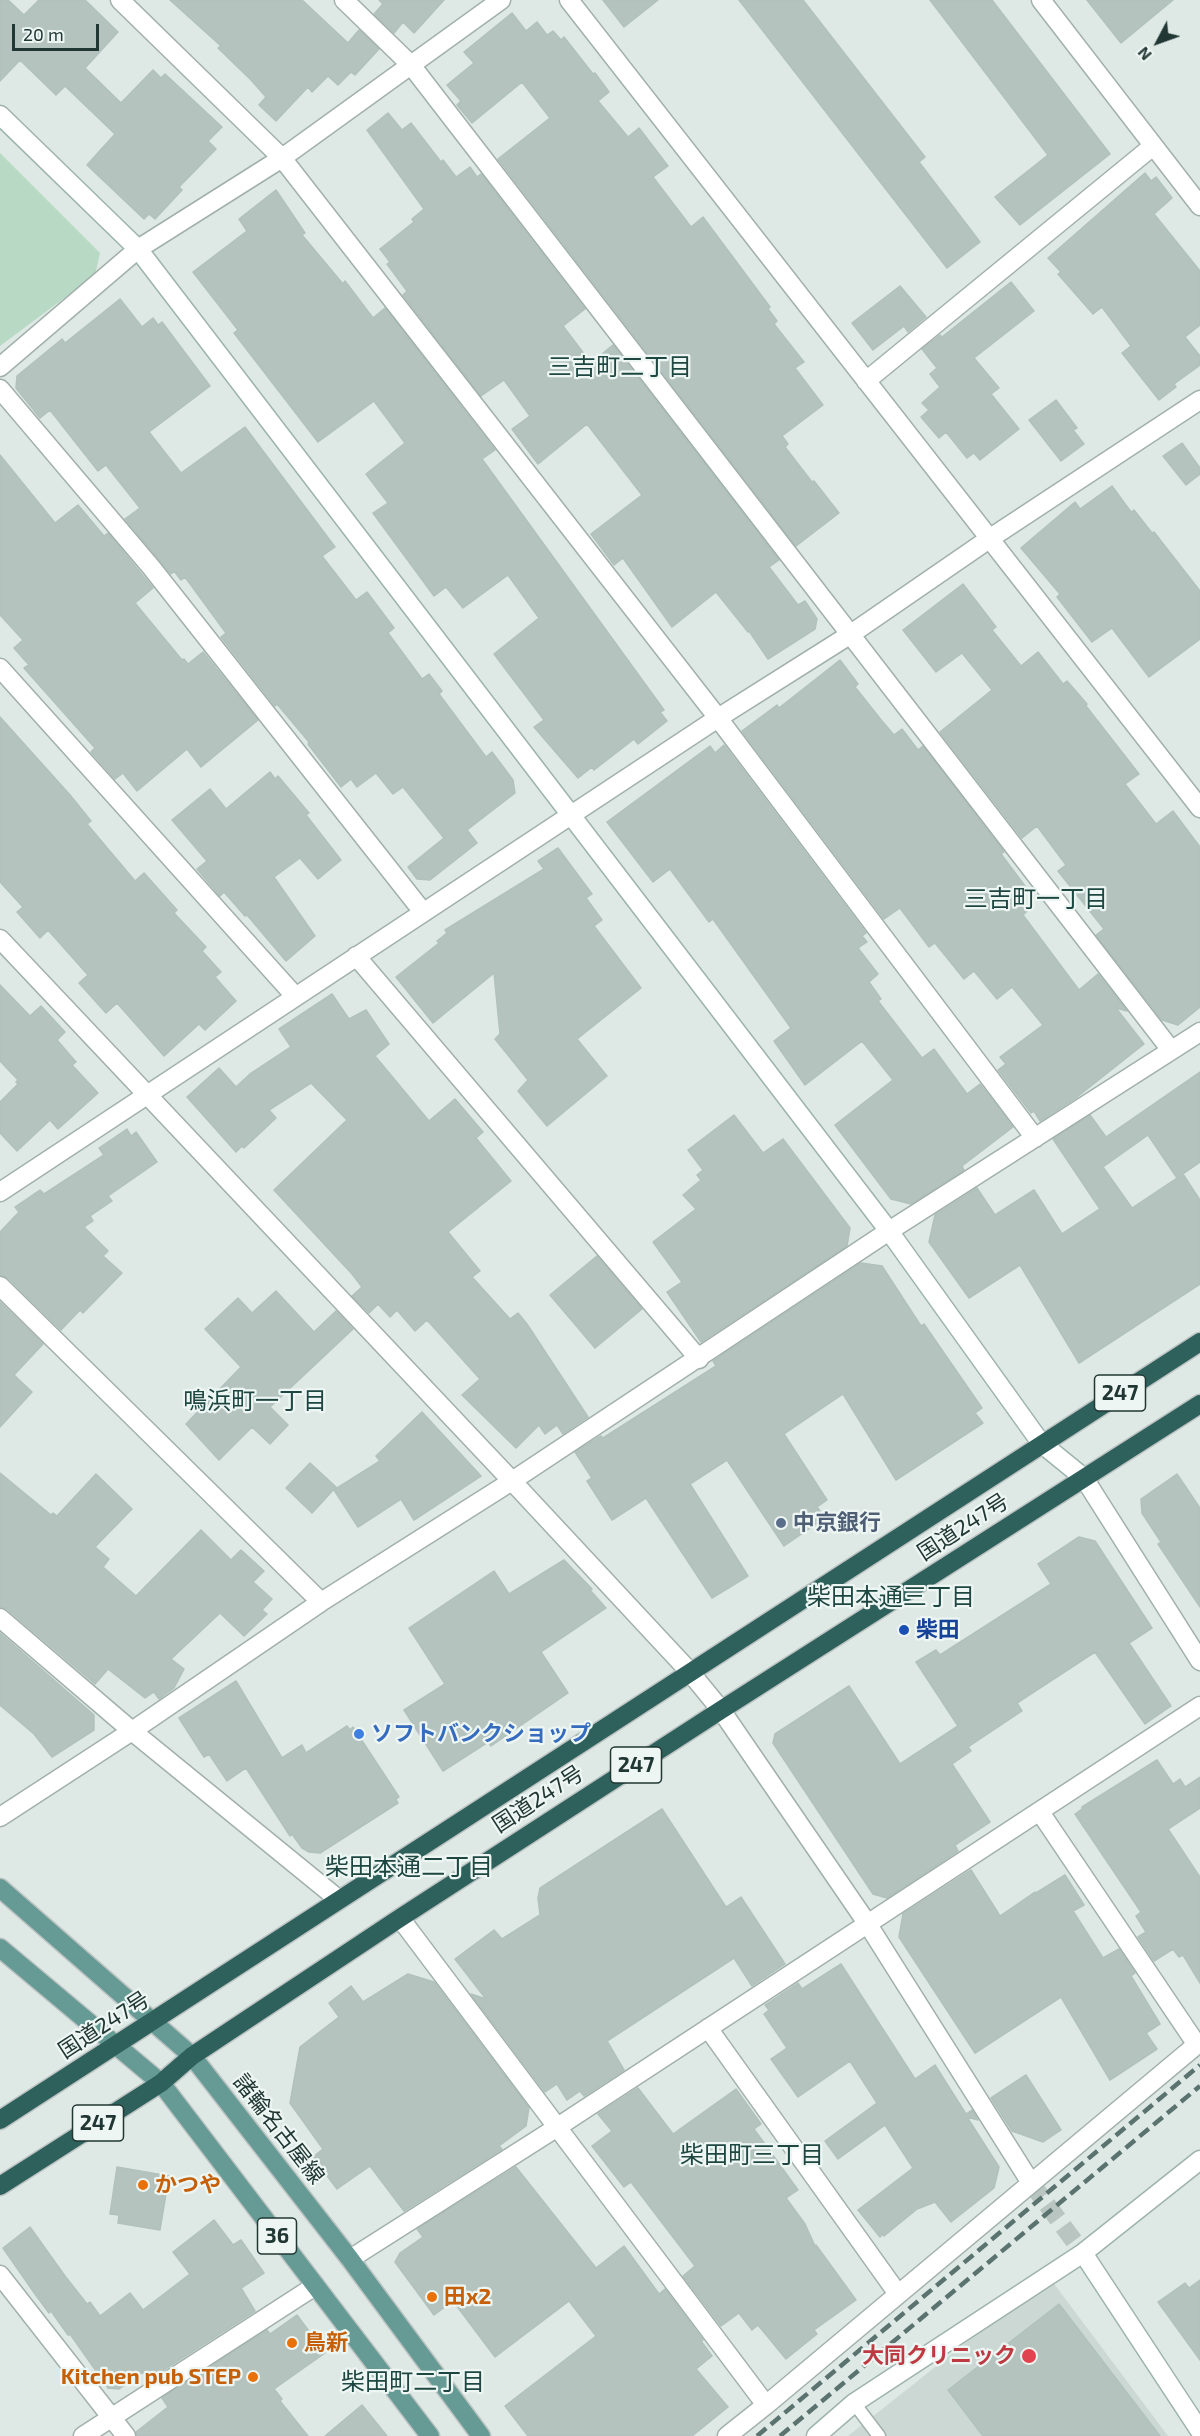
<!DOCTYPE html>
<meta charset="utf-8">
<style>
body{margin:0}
#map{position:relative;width:1200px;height:2436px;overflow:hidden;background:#dee9e5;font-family:"Exo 2",sans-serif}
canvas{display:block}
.north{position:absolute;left:1128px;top:12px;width:60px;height:60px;-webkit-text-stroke:4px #eef6f3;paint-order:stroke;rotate:229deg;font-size:16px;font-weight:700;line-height:24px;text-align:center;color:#213733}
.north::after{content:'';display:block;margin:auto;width:21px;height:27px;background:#213733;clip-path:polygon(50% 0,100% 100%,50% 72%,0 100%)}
.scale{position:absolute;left:12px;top:24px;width:87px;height:27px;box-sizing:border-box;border:3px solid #213733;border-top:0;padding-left:8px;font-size:18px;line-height:21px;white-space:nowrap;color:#213733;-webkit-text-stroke:4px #eef6f3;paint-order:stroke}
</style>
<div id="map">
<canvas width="1200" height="2436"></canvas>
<div class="north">N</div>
<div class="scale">20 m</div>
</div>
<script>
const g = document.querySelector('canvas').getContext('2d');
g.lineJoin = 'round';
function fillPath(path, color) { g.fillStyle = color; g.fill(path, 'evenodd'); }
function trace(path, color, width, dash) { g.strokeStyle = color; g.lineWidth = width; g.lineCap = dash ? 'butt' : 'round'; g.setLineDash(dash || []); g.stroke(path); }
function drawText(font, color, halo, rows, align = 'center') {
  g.font = font + ' "Exo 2","Noto Sans JP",sans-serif'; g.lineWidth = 4.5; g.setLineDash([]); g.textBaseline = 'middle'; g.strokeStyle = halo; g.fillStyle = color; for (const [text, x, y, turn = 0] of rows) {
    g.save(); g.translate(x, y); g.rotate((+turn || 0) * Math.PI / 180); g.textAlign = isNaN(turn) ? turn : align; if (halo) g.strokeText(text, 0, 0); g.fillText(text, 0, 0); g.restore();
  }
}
const built = new Path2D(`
 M 1049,2277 L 1168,2436 L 848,2436 Z`);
const green = new Path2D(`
 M 0,153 L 100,253 L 95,275 L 0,346 Z`);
const building = new Path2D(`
 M 0,0 L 8,0 L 24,15 L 39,0 L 85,0 L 118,32 L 85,68 L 121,103 L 153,70 L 161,78 L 165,74 L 222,127 L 208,141 L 216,149 L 179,187 L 182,190 L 155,219 L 149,214 L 144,219 L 87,165 L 115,134 L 65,86 L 56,95 L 20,60 L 0,81 Z
 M 170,0 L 302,0 L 348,43 L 359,30 L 379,49 L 355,75 L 351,72 L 338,85 L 328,76 L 312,92 L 308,87 L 276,121 L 259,105 L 266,97 L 251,80 L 218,48 L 221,46 Z
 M 379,0 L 444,0 L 414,33 L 403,22 L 394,33 L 374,14 L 383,4 Z
 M 603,0 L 658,0 L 624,27 Z
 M 739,0 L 803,0 L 925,157 L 919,162 L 980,242 L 947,268 Z
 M 930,0 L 992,0 L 1110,154 L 1020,225 L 995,197 L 1048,155 Z
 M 1087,0 L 1173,0 L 1121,43 Z
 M 512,13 L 526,31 L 537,22 L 547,35 L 553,31 L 561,40 L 564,37 L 593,74 L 595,73 L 609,92 L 598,101 L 628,137 L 639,128 L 668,166 L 653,177 L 691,227 L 703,217 L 770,307 L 768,309 L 777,321 L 774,324 L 804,362 L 795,368 L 823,405 L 782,436 L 788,444 L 785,447 L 812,482 L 814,481 L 839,513 L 796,546 L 498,159 L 550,118 L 522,82 L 472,123 L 457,105 L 461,101 L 447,85 L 474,63 L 464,52 Z
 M 388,113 L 402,130 L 411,123 L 441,162 L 443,160 L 456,177 L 470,167 L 477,177 L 481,174 L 585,309 L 563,326 L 591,363 L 613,345 L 779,560 L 769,567 L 798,605 L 805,601 L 817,619 L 815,629 L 768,659 L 749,631 L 748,632 L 716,592 L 672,627 L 623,558 L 614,565 L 591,534 L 642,495 L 587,424 L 538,464 L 512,429 L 530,416 L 504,380 L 481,396 L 403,295 L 407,291 L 387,264 L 390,262 L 380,249 L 414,222 L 412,219 L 424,209 L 367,130 Z
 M 1145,173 L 1151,181 L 1156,177 L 1172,198 L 1154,214 L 1200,271 L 1200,325 L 1185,337 L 1200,356 L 1200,365 L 1174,384 L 1176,387 L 1159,400 L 1122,353 L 1131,346 L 1102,307 L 1093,314 L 1058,274 L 1061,272 L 1048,258 Z
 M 276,190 L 305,233 L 302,235 L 343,284 L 345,281 L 373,318 L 385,308 L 495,450 L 482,459 L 664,710 L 660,712 L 667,721 L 638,744 L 634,739 L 594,770 L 592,767 L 578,778 L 534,727 L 544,720 L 494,654 L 539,618 L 508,575 L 463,608 L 446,587 L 434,596 L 373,513 L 388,503 L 366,474 L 405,443 L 374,401 L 318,442 L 234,333 L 238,330 L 193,272 L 247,231 L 239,219 Z
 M 1011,282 L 1034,311 L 974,358 L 999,388 L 991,394 L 1019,429 L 980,460 L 974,453 L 967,458 L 946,432 L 939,438 L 921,417 L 929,410 L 922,403 L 940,387 L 930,374 L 937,368 L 922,349 L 940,335 L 942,337 Z
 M 900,286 L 926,317 L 908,332 L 904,326 L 873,350 L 852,323 Z
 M 120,299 L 142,327 L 153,318 L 158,325 L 162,322 L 210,386 L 149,432 L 181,473 L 245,427 L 335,547 L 322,556 L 356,600 L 367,592 L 394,628 L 388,633 L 422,679 L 429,674 L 442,691 L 439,694 L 486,757 L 492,752 L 513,780 L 515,793 L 467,830 L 477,843 L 430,880 L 417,879 L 408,867 L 444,838 L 403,787 L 393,794 L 376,773 L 357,787 L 351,779 L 341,787 L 308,744 L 309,742 L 277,704 L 275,706 L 221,637 L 226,633 L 185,577 L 181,580 L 174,571 L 171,574 L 125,519 L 140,508 L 106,465 L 98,471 L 50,410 L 40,418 L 16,388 L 17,376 L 62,339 L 65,343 Z
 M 1056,400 L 1077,428 L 1073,430 L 1084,444 L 1061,461 L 1029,420 Z
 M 1182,443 L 1200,468 L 1200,474 L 1186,485 L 1163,456 Z
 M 0,455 L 55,523 L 78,505 L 104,536 L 108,533 L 153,588 L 135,603 L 182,660 L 184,659 L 188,664 L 203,652 L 258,720 L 201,767 L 187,749 L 137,791 L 123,773 L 115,779 L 91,752 L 95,748 L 24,668 L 29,665 L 14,648 L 23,640 L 0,615 Z
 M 1112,486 L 1131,512 L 1134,510 L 1152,533 L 1154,532 L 1200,591 L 1200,639 L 1149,677 L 1112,628 L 1092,642 L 1057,597 L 1060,594 L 1021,548 L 1075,502 L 1080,509 Z
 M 963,584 L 996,627 L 992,630 L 1021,666 L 1038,652 L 1063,684 L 1067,681 L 1087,704 L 1086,706 L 1139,774 L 1125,784 L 1156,824 L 1173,811 L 1200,847 L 1200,1007 L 1178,1025 L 1162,1020 L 1096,935 L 1104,929 L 1058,871 L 1066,865 L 1037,826 L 1022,838 L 940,732 L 992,690 L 962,653 L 936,672 L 903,630 Z
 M 840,660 L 858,684 L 855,687 L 882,721 L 894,735 L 902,729 L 918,750 L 923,746 L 1004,852 L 1001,854 L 1025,886 L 1013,895 L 1027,911 L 1023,915 L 1079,990 L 1098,974 L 1127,1011 L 1116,1008 L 1144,1044 L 1077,1097 L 1040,1121 L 1034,1111 L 1031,1113 L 998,1070 L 1006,1064 L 1000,1057 L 1043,1025 L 1012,987 L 997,999 L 974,971 L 964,979 L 935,943 L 929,947 L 900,908 L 884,919 L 742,731 L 777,705 L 779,708 Z
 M 0,717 L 70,795 L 91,821 L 87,824 L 135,881 L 144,873 L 177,910 L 174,913 L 206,947 L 202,951 L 221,972 L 215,977 L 236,1001 L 205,1030 L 199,1024 L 164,1056 L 117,1003 L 106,1013 L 79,983 L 88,975 L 48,930 L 40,938 L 17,912 L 23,907 L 0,882 Z
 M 724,745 L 866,933 L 862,936 L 867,942 L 858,948 L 878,974 L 869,982 L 881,999 L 878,1001 L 922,1058 L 934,1049 L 967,1094 L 980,1084 L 1013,1127 L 962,1166 L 964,1170 L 911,1204 L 891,1199 L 835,1125 L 893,1080 L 862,1041 L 805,1085 L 774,1041 L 791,1028 L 713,919 L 709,922 L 670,869 L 653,882 L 607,822 L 710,746 L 715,753 Z
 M 270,772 L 275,779 L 278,776 L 309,813 L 306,815 L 341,860 L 318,879 L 300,858 L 274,877 L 315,936 L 286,961 L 247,915 L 245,916 L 224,892 L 220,896 L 197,869 L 207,861 L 172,820 L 210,789 L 226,809 Z
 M 558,848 L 592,894 L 586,898 L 602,920 L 594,926 L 641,988 L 577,1039 L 607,1076 L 547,1126 L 518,1091 L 528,1080 L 495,1039 L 500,1034 L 494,973 L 433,1023 L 396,977 L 439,943 L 437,941 L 447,933 L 445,930 L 544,869 L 538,861 Z
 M 0,985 L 30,1016 L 41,1006 L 65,1032 L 57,1040 L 76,1062 L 72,1065 L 98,1093 L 58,1129 L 50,1120 L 17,1151 L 0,1133 L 0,1102 L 18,1084 L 16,1082 L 18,1080 L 0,1061 Z
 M 332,994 L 349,1019 L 366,1010 L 389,1044 L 375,1056 L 429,1121 L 455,1099 L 483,1132 L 476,1138 L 511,1181 L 448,1232 L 480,1271 L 472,1277 L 510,1319 L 518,1313 L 527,1324 L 588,1417 L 563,1434 L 557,1425 L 545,1434 L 539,1425 L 516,1448 L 462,1395 L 480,1379 L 427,1320 L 415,1331 L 397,1310 L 390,1317 L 378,1304 L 369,1313 L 352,1296 L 362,1287 L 352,1274 L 274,1190 L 347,1120 L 311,1083 L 269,1110 L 276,1118 L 244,1148 L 242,1146 L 236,1152 L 187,1097 L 219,1068 L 236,1087 L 250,1074 L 291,1047 L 279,1029 Z
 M 1200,1072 L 1200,1162 L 1177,1178 L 1148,1135 L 1103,1167 L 1132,1208 L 1183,1174 L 1200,1200 L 1200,1284 L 1079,1363 L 1020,1265 L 969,1298 L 929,1242 L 935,1215 L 977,1188 L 995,1215 L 1034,1190 L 1062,1234 L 1100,1209 L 1053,1139 L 1090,1115 L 1106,1137 Z
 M 734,1115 L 763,1153 L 783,1139 L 850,1228 L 847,1246 L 701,1342 L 667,1292 L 682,1282 L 653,1242 L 696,1209 L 683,1195 L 701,1180 L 697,1175 L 703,1170 L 688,1150 Z
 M 127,1129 L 131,1136 L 136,1132 L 157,1162 L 108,1196 L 112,1201 L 90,1216 L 93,1221 L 84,1227 L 108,1251 L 103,1256 L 122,1273 L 83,1313 L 80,1310 L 61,1330 L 8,1278 L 0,1275 L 0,1232 L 19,1212 L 15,1207 L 40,1190 L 44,1194 L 104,1155 L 99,1148 Z
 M 597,1256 L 642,1309 L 595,1348 L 550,1295 Z
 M 861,1263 L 882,1266 L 921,1326 L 924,1324 L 982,1408 L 975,1413 L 983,1423 L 896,1480 L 843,1394 L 784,1434 L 827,1500 L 817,1507 L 825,1518 L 784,1546 L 727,1460 L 690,1484 L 748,1576 L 712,1598 L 646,1498 L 612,1520 L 587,1481 L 592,1478 L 575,1452 L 601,1436 L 603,1438 L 716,1366 L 713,1361 Z
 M 276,1291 L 314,1332 L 336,1311 L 353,1329 L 270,1407 L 288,1425 L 270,1444 L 252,1427 L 219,1460 L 186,1424 L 241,1367 L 205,1329 L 238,1298 L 252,1313 Z
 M 0,1302 L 43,1344 L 14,1375 L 32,1392 L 0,1427 Z
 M 422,1412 L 481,1476 L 414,1520 L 401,1499 L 358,1527 L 334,1490 L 380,1461 L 376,1456 Z
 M 310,1463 L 336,1487 L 312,1513 L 286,1488 Z
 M 0,1473 L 51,1515 L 53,1513 L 57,1516 L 96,1474 L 132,1509 L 95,1547 L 109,1559 L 103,1567 L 136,1596 L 201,1530 L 231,1560 L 241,1550 L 264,1571 L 253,1582 L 272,1599 L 262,1610 L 267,1614 L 244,1636 L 220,1613 L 171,1659 L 184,1669 L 174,1688 L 159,1699 L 154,1692 L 145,1698 L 108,1669 L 95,1684 L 7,1609 L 0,1607 Z
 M 1177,1474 L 1200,1508 L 1200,1607 L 1158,1544 L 1161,1542 L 1142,1513 L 1141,1499 Z
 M 1079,1537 L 1095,1541 L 1152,1628 L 1129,1643 L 1171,1706 L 1145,1724 L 1095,1652 L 1017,1703 L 1022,1711 L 968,1747 L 971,1751 L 952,1764 L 990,1822 L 955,1845 L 958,1851 L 887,1898 L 873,1894 L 773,1743 L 775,1734 L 849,1686 L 900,1764 L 958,1726 L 916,1662 L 936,1650 L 940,1655 L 1051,1584 L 1038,1564 Z
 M 564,1560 L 592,1589 L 590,1590 L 606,1608 L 541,1652 L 568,1693 L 491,1746 L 489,1743 L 485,1744 L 443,1771 L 404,1710 L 445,1684 L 409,1628 L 494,1571 L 509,1594 Z
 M 0,1633 L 94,1715 L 94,1730 L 52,1757 L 34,1734 L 0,1705 Z
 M 236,1681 L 282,1758 L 302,1745 L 306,1753 L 347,1726 L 350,1730 L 353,1727 L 399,1797 L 396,1799 L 398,1803 L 320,1853 L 309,1852 L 302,1848 L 292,1834 L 290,1836 L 246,1768 L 227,1781 L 209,1754 L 204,1757 L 179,1718 Z
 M 1157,1760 L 1173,1784 L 1180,1779 L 1185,1787 L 1200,1777 L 1200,1808 L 1168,1829 L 1200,1877 L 1200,1983 L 1183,1955 L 1179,1957 L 1173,1949 L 1154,1961 L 1138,1937 L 1146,1932 L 1136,1916 L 1141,1912 L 1075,1814 L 1082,1809 L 1082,1807 Z
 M 662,1809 L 726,1907 L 741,1897 L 785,1964 L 752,1986 L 734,1958 L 607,2041 L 624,2070 L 584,2096 L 580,2091 L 567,2100 L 557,2084 L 545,2092 L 471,1994 L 486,1999 L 455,1959 L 494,1930 L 502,1939 L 540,1915 L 538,1898 L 540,1888 L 543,1886 Z
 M 971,1870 L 1000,1916 L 1035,1892 L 1036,1893 L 1065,1875 L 1084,1905 L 1073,1911 L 1103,1958 L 1119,1949 L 1135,1973 L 1131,1976 L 1160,2024 L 1146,2033 L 1157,2049 L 1110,2080 L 1061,1997 L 975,2053 L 899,1937 L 903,1914 Z
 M 841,1964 L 915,2079 L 935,2065 L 966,2114 L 972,2110 L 978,2120 L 967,2117 L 999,2167 L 994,2188 L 951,2222 L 935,2202 L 917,2209 L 884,2236 L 882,2234 L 880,2237 L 858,2210 L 913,2168 L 885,2125 L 838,2159 L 825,2141 L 877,2103 L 850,2061 L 798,2097 L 771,2059 L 787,2048 L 764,2014 L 769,2010 L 765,2005 L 798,1983 L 802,1989 Z
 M 408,1974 L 434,1982 L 529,2108 L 526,2126 L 499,2146 L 502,2149 L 404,2211 L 370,2166 L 337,2189 L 313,2157 L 323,2149 L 290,2103 L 300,2047 L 339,2017 L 329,2003 L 351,1986 L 363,2002 Z
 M 1026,2075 L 1061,2130 L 1043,2142 L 1012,2131 L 991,2098 Z
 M 638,2088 L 673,2134 L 736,2089 L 761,2124 L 754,2129 L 798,2190 L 786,2198 L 805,2224 L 815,2246 L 816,2245 L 856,2300 L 814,2330 L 817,2334 L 786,2359 L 758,2325 L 752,2330 L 739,2313 L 721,2326 L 683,2276 L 695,2266 L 631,2182 L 624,2187 L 592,2146 L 612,2131 L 598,2114 Z
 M 117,2167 L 169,2176 L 160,2230 L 118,2223 L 119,2215 L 110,2214 Z
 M 516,2167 L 596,2268 L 624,2246 L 659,2294 L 665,2289 L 703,2340 L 701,2341 L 712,2356 L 696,2369 L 728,2407 L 692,2436 L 528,2436 L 505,2406 L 596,2336 L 569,2301 L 495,2357 L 453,2301 L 434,2315 L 395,2262 L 400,2253 L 423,2237 L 417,2229 Z
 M 214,2220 L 233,2245 L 241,2240 L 264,2273 L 241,2288 L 255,2311 L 148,2380 L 143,2372 L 119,2389 L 108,2388 L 70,2334 L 68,2335 L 51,2311 L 49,2313 L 35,2294 L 3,2248 L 30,2227 L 65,2276 L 87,2304 L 90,2302 L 100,2316 L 130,2293 L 143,2310 L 190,2274 L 173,2252 Z
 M 1200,2280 L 1200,2360 L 1158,2302 L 1185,2283 L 1189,2288 Z
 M 1059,2304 L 1160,2436 L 983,2436 L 948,2390 Z
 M 297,2315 L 325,2353 L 274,2389 L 282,2399 L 280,2401 L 308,2436 L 137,2436 L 136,2432 L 168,2407 L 162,2398 L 267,2330 L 270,2334 Z
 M 362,2405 L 387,2436 L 325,2436 Z`);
const streetTunnel = new Path2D(`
 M 1031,2183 L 1083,2253`);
const lane = new Path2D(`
 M 854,2403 L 879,2436`);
const street = new Path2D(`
 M 120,0 L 282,158 L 718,718 L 1035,1138
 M 344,0 L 411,65 L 1171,1050
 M 569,0 L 1200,808
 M 1041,0 L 1200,206
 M 0,367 L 138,249 L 282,158 L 501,0
 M 866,381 L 1153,146
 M 0,389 L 151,567 L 423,912
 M 0,668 L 295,996
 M 0,939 L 512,1481 L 689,1671 L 721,1710 L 867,1923 L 1031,2183
 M 356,956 L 699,1359
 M 0,1192 L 718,718 L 851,634 L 989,539 L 1200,400
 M 0,1286 L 321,1602
 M 1084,1478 L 1200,1661
 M 0,1618 L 132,1731 L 338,1899
 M 1040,1812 L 1197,2045
 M 0,1817 L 132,1731 L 321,1602 L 512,1481 L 889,1231 L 1200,1032
 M 400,1918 L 766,2405
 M 708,2028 L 898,2294
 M 350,2259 L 556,2128 L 1200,1706
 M 0,2275 L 126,2436
 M 83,2436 L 315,2286
 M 727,2436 L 766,2405 L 1200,2042`);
const secondary = new Path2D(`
 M 0,115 L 138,249 L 889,1231 L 1041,1443 L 1084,1478
 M 1083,2253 L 1200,2431
 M 816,2436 L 854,2403 L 1083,2253 L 1200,2160`);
const primary = new Path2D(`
 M 0,1888 L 192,2056 L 350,2259 L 481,2436
 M 0,1948 L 161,2083 L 430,2436`);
const highway = new Path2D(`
 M 0,2120 L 1200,1342
 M 0,2186 L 161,2083 L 192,2056 L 400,1918 L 721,1710 L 1200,1404`);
const rail = new Path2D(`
 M 757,2436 L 1200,2065
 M 780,2436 L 1200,2086`);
const markers = [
 [781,1523,6,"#5c6f8a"],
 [904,1630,6,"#1a4fb4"],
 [359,1734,6,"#3f7fe0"],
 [143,2185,6,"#e8710a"],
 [432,2297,6,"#e8710a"],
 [292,2343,6,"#e8710a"],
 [1029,2356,8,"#e0444e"],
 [253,2377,6,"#e8710a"]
];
const shields = [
 [1120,1393,51],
 [636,1765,51],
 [98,2123,51],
 [277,2236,39]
];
const shieldNames = [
 ["247",1120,1393],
 ["247",636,1765],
 ["247",98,2123],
 ["36",277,2236]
];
const serviceNames = [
 ["中京銀行",793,1523]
];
const streetNames = [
 ["国道247号",963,1527,-33],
 ["国道247号",538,1799,-33],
 ["国道247号",104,2025,-33],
 ["諸輪名古屋線",279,2129,52]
];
const transitNames = [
 ["柴田",916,1630]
];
const shopNames = [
 ["ソフトバンクショップ",371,1734]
];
const foodNames = [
 ["かつや",155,2185],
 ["田x2",444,2297],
 ["鳥新",304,2343],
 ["Kitchen pub STEP",241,2377,"right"]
];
const healthNames = [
 ["大同クリニック",1016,2356]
];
const neighbourhoodNames = [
 ["三吉町二丁目",620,367],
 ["三吉町一丁目",1036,899],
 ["鳴浜町一丁目",255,1401],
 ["柴田本通三丁目",891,1597],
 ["柴田本通二丁目",409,1867],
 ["柴田町三丁目",752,2155],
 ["柴田町二丁目",413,2382]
];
fillPath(built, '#ccd8d4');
fillPath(green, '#b8d9c4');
fillPath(building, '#b4c3be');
trace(building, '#b1c1bd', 1.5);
trace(streetTunnel, '#b8c5c1', 18, [18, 9]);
trace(lane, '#a2b0ac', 15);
trace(street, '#a2b0ac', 21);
trace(secondary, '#9eb3ae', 21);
trace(primary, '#bcc3c2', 21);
trace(highway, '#bcc3c2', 21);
trace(lane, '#fff', 12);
trace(street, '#fff', 18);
trace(secondary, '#fff', 18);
trace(primary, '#659b94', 18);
trace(highway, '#2f615c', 18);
trace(rail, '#5b736f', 4.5, [12, 6]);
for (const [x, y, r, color] of markers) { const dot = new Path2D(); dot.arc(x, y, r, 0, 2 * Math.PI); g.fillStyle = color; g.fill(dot); trace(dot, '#eef6f3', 2); }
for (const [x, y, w] of shields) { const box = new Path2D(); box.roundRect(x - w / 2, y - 18, w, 36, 4.5); g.fillStyle = '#eef6f3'; g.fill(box); trace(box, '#213733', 1.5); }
drawText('bold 21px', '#213733', null, shieldNames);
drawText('bold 22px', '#4e5e75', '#eef6f3', serviceNames, 'left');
drawText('22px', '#213733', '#eef6f3', streetNames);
drawText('bold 22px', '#164399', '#eef6f3', transitNames, 'left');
drawText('bold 22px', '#366cbe', '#eef6f3', shopNames, 'left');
drawText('bold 22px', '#c56008', '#eef6f3', foodNames, 'left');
drawText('bold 22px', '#be3a42', '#eef6f3', healthNames, 'right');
drawText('24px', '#1e4742', '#eef6f3', neighbourhoodNames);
</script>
